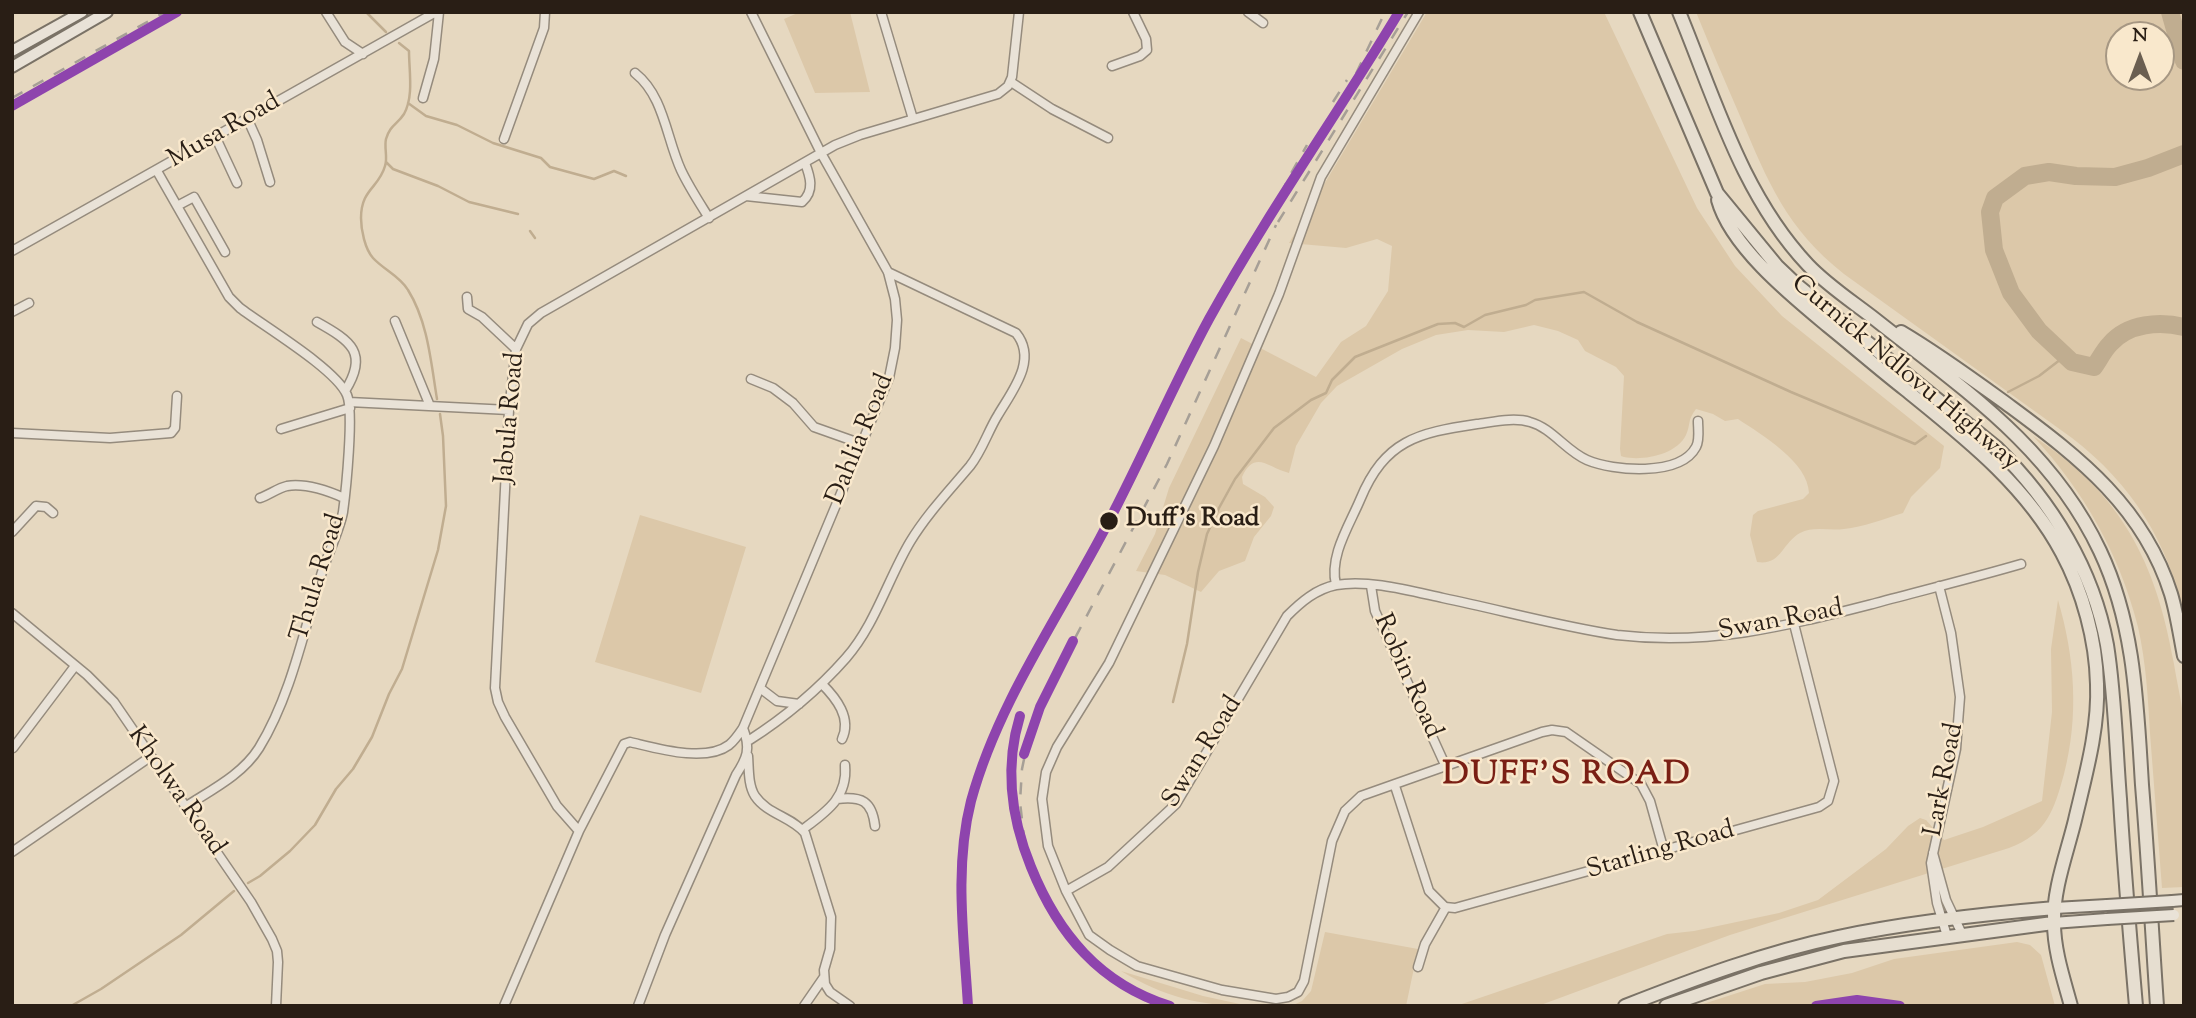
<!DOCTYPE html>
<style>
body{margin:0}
#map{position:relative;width:2196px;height:1018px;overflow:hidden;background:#e6d8c0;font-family:"Sorts Mill Goudy",serif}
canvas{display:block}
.frame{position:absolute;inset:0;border:14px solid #291e15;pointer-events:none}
.north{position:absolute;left:2105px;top:21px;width:70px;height:70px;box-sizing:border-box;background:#f9e8cc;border:2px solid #a69783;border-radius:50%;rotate:0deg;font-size:19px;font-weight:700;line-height:28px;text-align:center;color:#291e15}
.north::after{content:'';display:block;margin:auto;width:24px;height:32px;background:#6b5f51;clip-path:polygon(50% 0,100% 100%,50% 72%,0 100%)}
</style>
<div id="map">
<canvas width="2196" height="1018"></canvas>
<div class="frame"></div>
<div class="north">N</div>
</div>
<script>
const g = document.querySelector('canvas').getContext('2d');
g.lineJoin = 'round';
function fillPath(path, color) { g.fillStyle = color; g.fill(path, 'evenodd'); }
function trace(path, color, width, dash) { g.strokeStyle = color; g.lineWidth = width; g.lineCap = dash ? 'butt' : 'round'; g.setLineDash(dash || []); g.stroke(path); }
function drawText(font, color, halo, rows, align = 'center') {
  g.font = font + ' "Sorts Mill Goudy",serif'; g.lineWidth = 5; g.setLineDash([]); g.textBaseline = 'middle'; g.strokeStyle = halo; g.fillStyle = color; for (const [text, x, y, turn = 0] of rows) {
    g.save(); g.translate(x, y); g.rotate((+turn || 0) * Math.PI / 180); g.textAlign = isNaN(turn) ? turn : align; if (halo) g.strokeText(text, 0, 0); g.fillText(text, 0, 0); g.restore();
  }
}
const green = new Path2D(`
 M 800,12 L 850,12 L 870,92 L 815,93 L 784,19 Z
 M 1427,12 L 1604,12 L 1697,208 L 1735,266 L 1782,316 L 1944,446 L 1940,468 L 1911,497 L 1903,513 C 1884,519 1863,527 1844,529 C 1829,531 1813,526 1800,533 C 1782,543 1781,566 1757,562 L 1750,535 L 1753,515 L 1758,511 L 1803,499 L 1809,493 C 1808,462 1762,435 1738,419 L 1725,421 L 1713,414 L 1696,409 C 1687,421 1691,424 1686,435 C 1676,455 1643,461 1624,457 L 1621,456 L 1620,449 L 1624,376 L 1616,367 L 1585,351 L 1578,340 L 1558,331 L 1534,325 L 1504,332 L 1468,330 L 1436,335 L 1402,349 L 1337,386 L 1321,403 L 1296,446 L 1289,473 C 1268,468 1255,449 1242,477 L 1243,484 L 1265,497 L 1274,507 L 1271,516 L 1254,537 L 1245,561 L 1219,571 L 1201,592 L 1165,575 L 1136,571 L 1155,534 L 1169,488 L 1241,338 L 1316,377 L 1341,342 L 1366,326 L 1388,291 L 1392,246 L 1377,239 L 1346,248 L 1289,243 Z
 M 1696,12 L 2184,12 L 2184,619 C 2170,544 2132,484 2072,438 L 1844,274 C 1786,228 1768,182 1740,116 C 1725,81 1710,47 1696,12 ZM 2161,35 L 2161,77 L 2119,77 L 2119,35 Z
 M 2033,436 C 2122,494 2156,562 2174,664 C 2177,684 2183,706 2184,727 C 2186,780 2184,834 2184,887 L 2162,888 C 2158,837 2154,785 2150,733 C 2148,698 2146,662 2138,627 C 2120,555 2084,491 2033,436 Z
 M 640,515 L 746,547 L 701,693 L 595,662 Z
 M 2058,600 C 2075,658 2079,716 2064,774 C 2054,810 2047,834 2009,848 L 1730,935 L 1538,1006 L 1456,1006 L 1667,934 L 1694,931 L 1779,913 L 1818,900 L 1886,849 L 1908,826 L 1920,818 L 1926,820 L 1944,840 L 1983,827 L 2042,801 L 2052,712 L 2051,649 Z
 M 1325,932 L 1418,949 L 1406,1006 L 1291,1006 L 1302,1001 L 1311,991 Z
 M 2017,942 L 2030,945 L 2041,955 L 2055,1006 L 1697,1006 L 1765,984 L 1805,982 L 1852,973 L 1894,959 Z
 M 1121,971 L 1203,996 L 1249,1006 C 1199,1006 1165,997 1121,971 Z`);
const stream = new Path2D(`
 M 366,12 L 386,32
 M 399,43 L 409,51 C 409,71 414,96 404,114 C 397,125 390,125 386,139 C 384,148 388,158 385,166 C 379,188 361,189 361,218 C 361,230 365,249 373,258 C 384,270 400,276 408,290 C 428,322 431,363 437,399
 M 408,103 L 426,116 L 457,125 L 493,143 L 541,158 L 550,167 L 594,179 L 614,171 L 626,176
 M 386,162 L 393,169 L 438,186 L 469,202 L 518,214
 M 530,231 L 535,238
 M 2008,392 L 2039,376 L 2065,356
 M 1173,702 L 1187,644 L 1198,572 L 1207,534 L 1219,508 L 1235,479 L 1274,428 L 1311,400 L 1326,393 L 1332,380 L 1355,357 L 1438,324 L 1455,323 L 1464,327 L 1485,315 L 1526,305 L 1535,300 L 1584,292 L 1637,322 L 1791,392 L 1915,444 L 1926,436
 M 248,883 L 260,876 L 290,851 L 315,825 L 336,789 L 353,769 L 372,737 L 389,694 L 402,669 L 438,550 L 446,506 L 443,436 L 440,414
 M 71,1006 L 101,989 L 181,935 L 234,891`);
const river = new Path2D(`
 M 2170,12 L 2184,61
 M 2184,154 L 2148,168 L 2115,177 L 2076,176 L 2049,172 L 2025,176 L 1995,198 L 1990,212 L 1994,250 L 2011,293 L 2039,331 L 2072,362 L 2094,367 C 2099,360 2104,350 2110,344 C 2128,323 2160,321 2184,327`);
const minor = new Path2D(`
 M 326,12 L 345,42 L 363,54
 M 881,12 L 913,119
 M 1248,12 L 1263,23
 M 1419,12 L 1321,177 L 1279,294 L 1214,446 L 1109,663 L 1057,747 L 1046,772 L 1042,799 L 1048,846 L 1066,891 L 1089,935 L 1110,950 L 1137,966 L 1222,990 L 1276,999 L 1288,997 L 1298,992 L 1304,981 L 1332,841 L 1345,811 L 1361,796 L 1542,732 L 1552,730 L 1566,732 L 1641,784 L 1650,801 L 1664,851
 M 1112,66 L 1140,56 L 1147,50 L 1146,39 L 1133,12
 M 635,73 C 664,96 666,137 681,170 C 689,187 699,202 709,218
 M 1011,82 L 1052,109 L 1108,138
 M 423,98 L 434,59 L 439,12
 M 248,120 L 257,140 L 270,182
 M 216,138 L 237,183
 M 504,139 L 544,28 L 545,12
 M 157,171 L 229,297 L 240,308 C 265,327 336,369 347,395 C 354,412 346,490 343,512 C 340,529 328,554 322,572 C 304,630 291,696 259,748 C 242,775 211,790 185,807
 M 746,196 L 802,202 C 815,191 810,176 805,163
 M 177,206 L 194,197 L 225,252
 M 12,251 L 436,12
 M 467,297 L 468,309 L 482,317 L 516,349
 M 12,312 L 29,303
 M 395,321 L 430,406
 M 317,322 C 351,341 369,353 345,391
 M 751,379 L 773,388 L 793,403 L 814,427 L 862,444
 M 349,402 L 509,410
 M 281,429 L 350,408
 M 12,433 L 110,438 L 171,433 L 175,428 L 177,396
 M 260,498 C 269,495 278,488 287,486 C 306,483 326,490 344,498
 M 12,532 L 36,506 L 46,507 L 53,513
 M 1336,585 C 1329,556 1349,526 1360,500 C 1385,440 1417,433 1477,424 C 1493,422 1514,417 1530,422 C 1552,428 1566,451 1587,460 C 1613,471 1680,477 1696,447 C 1700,440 1698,429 1698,421
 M 1371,586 L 1375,611 L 1446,767
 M 1939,586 L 1951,633 L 1960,697 L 1956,749 L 1931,863 L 1937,903 L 1947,936
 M 12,613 L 87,675 L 114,702 L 251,902 L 272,939 L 277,951 L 278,962 L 276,1006
 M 822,684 C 836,698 852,718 842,739
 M 760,688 L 777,701 L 799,704
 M 748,741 C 784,718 817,691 846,658 C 875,625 888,579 910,542 C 927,514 949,491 970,466 C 982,451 988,431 998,415 C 1012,391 1038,360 1016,333 L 888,272
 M 13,748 L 75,666
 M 748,756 C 749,769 748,785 755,796 C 767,814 792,817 805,833 L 831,917 L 830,949 L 824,970 L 825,984 L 830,992 L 850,1006
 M 1395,786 L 1429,891 L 1445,907 L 1455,908 L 1819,807 L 1828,801 L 1834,781 L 1794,624
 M 837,799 C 862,796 872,801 875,826
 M 802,830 C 826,812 848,798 845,765
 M 579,831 L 624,744 L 630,742 C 656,748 705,763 729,745 C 734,741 739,734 743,728 L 889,378 L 895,348 L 897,320 L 895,299 L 888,272 L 821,153 L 751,12
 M 12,852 L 150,757
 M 1933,853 L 1946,900 L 1962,934
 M 1066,891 L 1108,867 L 1176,804 L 1287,616 C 1301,602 1316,589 1336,585 C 1368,579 1411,591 1443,598 C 1501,610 1558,626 1617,635 C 1711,646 1786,626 1876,603 C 1924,590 1973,578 2021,564
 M 1418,967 L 1425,944 L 1446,907
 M 504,1006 L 579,831 L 557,806 L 505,717 L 498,702 L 495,688 L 509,410 L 516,349 L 528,324 L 541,313 L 835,145 L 860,135 L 998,94 L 1008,86 L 1012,77 L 1019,12
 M 638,1006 L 665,935 L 736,775 C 747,758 751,749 743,728
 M 804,1006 L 824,977`);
const secondary = new Path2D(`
 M 12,51 L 82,12
 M 12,67 L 107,12
 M 2172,901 L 2184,900
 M 2055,908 L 2107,905
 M 2053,923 L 2107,919`);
const primary = new Path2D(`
 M 1640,12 L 1717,193 L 1777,266 L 1798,286 L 1997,448 C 2052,502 2093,569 2107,645 C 2115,695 2116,748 2120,799 C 2124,868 2130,937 2136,1006
 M 1679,12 C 1715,99 1742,195 1808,265 C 1828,286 1853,302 1876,320 C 1963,389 2051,447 2100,551 C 2135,625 2137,705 2142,785 C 2148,858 2152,932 2157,1006
 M 1718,200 C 1731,247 1792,296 1828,326 C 1854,347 1879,369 1906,390 C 1964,437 2026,485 2062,553 C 2083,592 2096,640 2097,684 C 2099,729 2085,777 2075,820 C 2067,853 2053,889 2054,923 C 2054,951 2064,980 2071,1006
 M 1901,332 C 1940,355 1975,381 2011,407 C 2080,458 2144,508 2171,594 C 2177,614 2180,636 2184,656
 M 1625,1006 C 1694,979 1766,952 1838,937 C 1909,922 1983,914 2055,908
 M 1666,1006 L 1761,973 L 1844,951 L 2053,923`);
const rail = new Path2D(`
 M 1346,95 L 1385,12
 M 12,98 L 165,12
 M 1333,102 L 1347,80
 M 1308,162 L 1323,135
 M 1278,222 L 1408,12
 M 1039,888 L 1024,837 L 1020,802 L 1022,769 L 1029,735 L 1065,657 L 1167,464 L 1276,225
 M 968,1006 L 962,892 L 964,843 L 971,804 L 989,746 L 1026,671 L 1102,536 L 1176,382 L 1210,318 L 1269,220 L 1289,177 L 1307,145`);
const secondaryBridge = new Path2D(`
 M 2107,905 L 2172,901
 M 2107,919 L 2174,915`);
const rail1 = new Path2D(`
 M 12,106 L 177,12
 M 1020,716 C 1004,768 1011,818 1031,867 C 1058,934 1100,984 1170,1006
 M 1024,754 L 1040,707 L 1073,641
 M 968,1006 C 964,938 954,868 971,801 C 997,706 1054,624 1100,538 C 1139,466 1170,391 1209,319 C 1267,214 1337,115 1399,12
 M 1816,1006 L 1857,1000 L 1900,1006`);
const markers = [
 [1109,521,10,"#291e15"]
];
const streetNames = [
 ["Musa Road",225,132,-30],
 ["Curnick Ndlovu Highway",1904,374,40],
 ["Jabula Road",512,418,-85],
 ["Dahlia Road",862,440,-68],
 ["Thula Road",320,578,-73],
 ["Swan Road",1781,622,-11],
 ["Robin Road",1406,677,66],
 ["Swan Road",1204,753,-58],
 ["Lark Road",1946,780,-79],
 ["Kholwa Road",175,792,55],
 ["Starling Road",1661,852,-16]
];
const stopNames = [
 ["Duff's Road",1126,521]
];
const districtNames = [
 ["DUFF'S ROAD",1567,777]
];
fillPath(green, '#dcc8a9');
trace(stream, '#c0ad90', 2.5);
trace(river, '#c0ad90', 18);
trace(minor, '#958b7d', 11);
trace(secondary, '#7a7266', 14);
trace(primary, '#7a7266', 16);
trace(minor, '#e9e2d7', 8);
trace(secondary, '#e9e2d7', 10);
trace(primary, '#e6ded0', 12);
trace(rail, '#a69f96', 2.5, [12, 12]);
trace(secondaryBridge, '#7a7266', 14, []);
trace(secondaryBridge, '#e9e2d7', 10);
trace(rail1, '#8e44ad', 10);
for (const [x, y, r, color] of markers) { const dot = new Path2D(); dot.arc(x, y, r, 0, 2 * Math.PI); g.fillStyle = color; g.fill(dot); trace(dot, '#f9e8cc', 2.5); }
drawText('26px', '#291e15', '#f9e8cc', streetNames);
drawText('bold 26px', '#291e15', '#f9e8cc', stopNames, 'left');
g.letterSpacing = '2px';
drawText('bold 33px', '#7a1f14', '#f9e8cc', districtNames);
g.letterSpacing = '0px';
</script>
